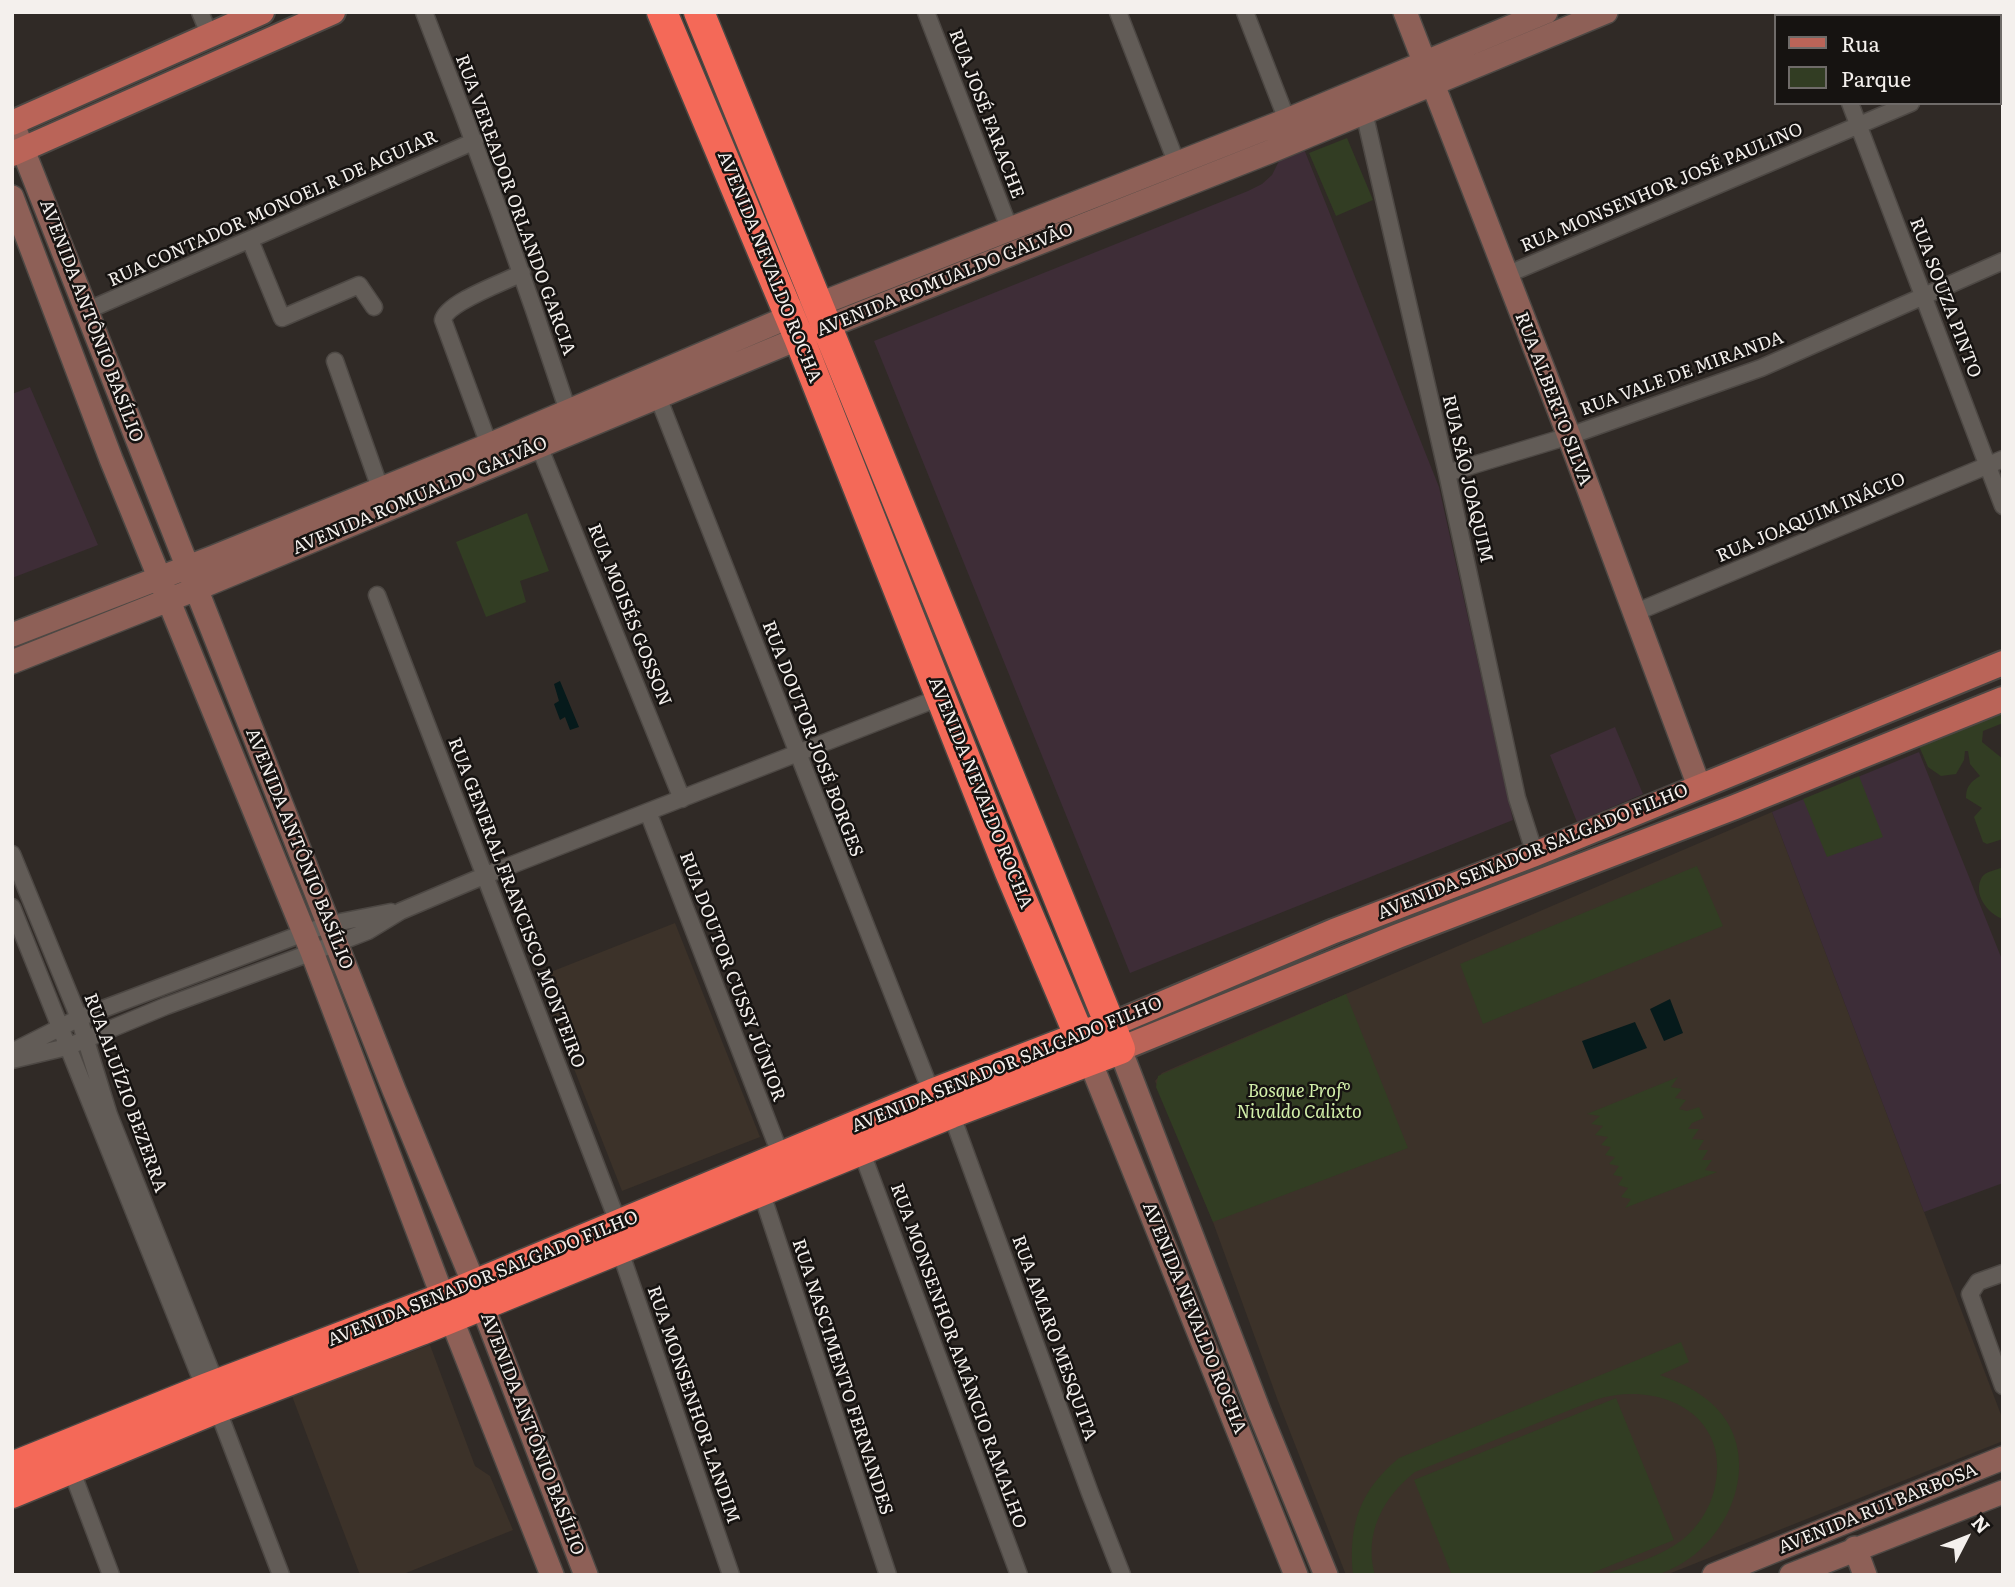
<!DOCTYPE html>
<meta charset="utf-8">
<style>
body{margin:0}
#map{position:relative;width:2015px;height:1587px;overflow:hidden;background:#302a26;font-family:Literata,serif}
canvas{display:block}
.frame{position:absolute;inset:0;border:14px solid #f4f0ed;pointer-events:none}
.legend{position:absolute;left:1774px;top:14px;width:228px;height:91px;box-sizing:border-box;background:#161311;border:2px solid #6f6b69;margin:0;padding:9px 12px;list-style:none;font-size:21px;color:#f4f0ed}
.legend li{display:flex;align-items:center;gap:14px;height:35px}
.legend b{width:35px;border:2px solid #6f6b69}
.north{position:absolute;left:1931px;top:1503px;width:70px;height:70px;-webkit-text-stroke:5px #161311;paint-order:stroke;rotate:48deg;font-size:19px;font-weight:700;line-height:28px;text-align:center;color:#f4f0ed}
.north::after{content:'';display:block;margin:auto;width:24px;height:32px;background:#f4f0ed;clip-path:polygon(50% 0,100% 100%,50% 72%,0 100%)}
</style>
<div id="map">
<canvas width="2015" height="1587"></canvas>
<div class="frame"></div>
<ul class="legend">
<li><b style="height:9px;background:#ba6458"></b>Rua</li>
<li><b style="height:19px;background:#323d23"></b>Parque</li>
</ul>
<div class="north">N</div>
</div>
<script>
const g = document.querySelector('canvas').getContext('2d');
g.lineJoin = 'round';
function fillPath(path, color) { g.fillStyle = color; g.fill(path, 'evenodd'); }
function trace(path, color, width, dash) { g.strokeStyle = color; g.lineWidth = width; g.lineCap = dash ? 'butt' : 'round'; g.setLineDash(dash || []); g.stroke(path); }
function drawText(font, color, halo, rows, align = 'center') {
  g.font = font + ' Literata,serif'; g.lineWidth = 5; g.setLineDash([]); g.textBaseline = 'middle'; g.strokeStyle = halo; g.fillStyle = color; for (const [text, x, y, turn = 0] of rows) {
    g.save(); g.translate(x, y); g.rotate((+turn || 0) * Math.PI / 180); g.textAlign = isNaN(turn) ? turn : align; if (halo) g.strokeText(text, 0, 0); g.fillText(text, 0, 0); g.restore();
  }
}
const commercial = new Path2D(`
 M 1304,149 L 1439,487 L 1513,820 L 1130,973 L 874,341 L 1248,191 L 1262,184 L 1272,175 L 1280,159 Z
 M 30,387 L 98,545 L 12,578 L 12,394 Z
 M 1615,727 L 1643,794 L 1577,822 L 1550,755 Z`);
const built = new Path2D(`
 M 1772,812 L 2003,1420 L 2003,1441 L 1666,1575 L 1346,1575 L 1278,1401 L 1213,1222 L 1155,1081 L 1162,1073 L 1203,1055 Z
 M 675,923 L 760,1137 L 622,1191 L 538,977 Z
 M 430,1345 L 475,1466 L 490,1476 L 513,1530 L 401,1575 L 360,1575 L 292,1396 Z`);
const medical = new Path2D(`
 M 1919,752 L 2003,962 L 2003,1183 L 1924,1212 L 1772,812 Z`);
const green = new Path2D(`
 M 1347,138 L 1373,200 L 1336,216 L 1309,153 Z
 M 527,513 L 549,571 L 520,581 L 526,602 L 486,617 L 456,542 Z
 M 2003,706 L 2003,723 L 1983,731 L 1982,742 L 2003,759 L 2003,839 L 1987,844 L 1983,842 L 1974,817 L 1982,808 L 1966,798 C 1966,787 1970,782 1980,776 L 1970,764 L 1968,751 L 1965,751 L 1964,760 L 1956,774 L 1941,776 L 1928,767 L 1919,746 L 1923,738 Z
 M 1859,776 L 1883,837 L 1827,857 L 1803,799 Z
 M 1697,866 L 1723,926 L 1483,1024 L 1460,964 Z
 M 2003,867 L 2003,919 C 1988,914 1972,894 1982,877 C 1986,871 1997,870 2003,867 Z
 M 1346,994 L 1408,1148 L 1213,1222 L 1156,1087 L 1158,1076 Z
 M 1678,1077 L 1671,1087 L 1682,1089 L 1675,1098 L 1686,1100 L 1679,1109 L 1687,1111 L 1699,1107 L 1704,1118 L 1692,1123 L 1688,1129 L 1699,1129 L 1692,1139 L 1704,1140 L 1698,1150 L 1708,1150 L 1702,1160 L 1712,1160 L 1705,1170 L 1717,1172 L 1625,1208 L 1631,1199 L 1621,1197 L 1628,1188 L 1618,1185 L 1623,1177 L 1613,1175 L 1619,1166 L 1609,1164 L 1615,1157 L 1605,1155 L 1611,1147 L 1601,1145 L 1608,1137 L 1595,1135 L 1603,1126 L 1591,1124 L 1600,1116 L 1587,1114 Z
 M 1681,1342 L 1689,1362 L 1660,1375 C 1688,1385 1717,1400 1731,1429 C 1757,1484 1717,1554 1662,1573 C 1646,1579 1621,1575 1603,1575 C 1629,1565 1660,1557 1682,1540 C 1697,1528 1709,1510 1714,1491 C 1734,1415 1659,1379 1595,1400 L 1415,1472 C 1384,1496 1363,1534 1375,1575 L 1353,1575 C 1348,1525 1360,1490 1399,1458 Z
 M 1616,1398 L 1674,1540 L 1587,1575 L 1452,1575 L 1414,1480 Z`);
const water = new Path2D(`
 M 560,681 L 579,727 L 570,730 L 565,717 L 560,720 L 554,704 L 559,701 L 554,684 Z
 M 1670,999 L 1683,1033 L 1664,1041 L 1650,1009 Z
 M 1635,1022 L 1647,1048 L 1593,1069 L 1582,1041 Z`);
const street = new Path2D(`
 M 200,12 L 210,36
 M 424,12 C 476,144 524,277 568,411
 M 926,12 L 1010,230
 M 1118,12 L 1177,164
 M 1245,12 L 1287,120
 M 1814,12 L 1816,16
 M 1999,67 L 2003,66
 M 1850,103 L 2003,506
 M 1364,112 L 1447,473 L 1517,798 L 1535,854
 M 250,240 L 282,318 L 359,285 L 374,307
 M 1506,275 L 1911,103
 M 86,311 L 475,141
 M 335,361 L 380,488
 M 658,397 L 932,1094
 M 489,445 L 443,320 C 447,302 505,282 522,273
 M 539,446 L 682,799
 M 1447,473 L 1569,436 L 1761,368 L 2003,261
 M 377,595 L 619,1225
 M 1634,613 L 2003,459
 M 648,812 L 781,1156
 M 12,854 L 79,1018 L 109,1115 L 216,1384
 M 12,907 L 205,1389
 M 12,1052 L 79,1018 L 304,933 L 330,924 L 391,912
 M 12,1060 L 67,1047 L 166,1006 L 337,943 L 368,931 L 401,911 L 486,875 L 941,697
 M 951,1113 L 1090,1493 L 1122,1575
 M 861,1150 L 1019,1575
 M 761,1191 L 888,1575
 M 619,1248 L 731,1575
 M 2003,1273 L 1978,1282 L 1970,1294 L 2003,1386
 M 217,1408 L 281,1575
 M 71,1469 L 111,1575`);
const secondary = new Path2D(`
 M 1405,12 L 1569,436 L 1699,786
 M 12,122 L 394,1090 L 474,1284 L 586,1575
 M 12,197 L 111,459 L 312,952 L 439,1287 L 552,1575
 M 12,635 L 214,557 L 489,445 L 817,305 L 1287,120 L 1546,12
 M 12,662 L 196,589 L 826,327 L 1269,152 L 1606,12
 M 1120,1049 L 1259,1411 L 1326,1575
 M 1090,1061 L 1296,1575
 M 1855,1548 L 1865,1575
 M 1714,1575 L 2003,1458
 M 1791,1575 L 2003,1492`);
const primary = new Path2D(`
 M 12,123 L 262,12
 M 12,154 L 333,12
 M 1111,1025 L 1334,931 L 1535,854 L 2003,663
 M 1120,1049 L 1398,936 L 1735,807 L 2003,699`);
const highway = new Path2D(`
 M 662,12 L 799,338 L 1010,872 L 1087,1054
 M 12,1467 L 205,1389 L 443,1298 L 932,1094 L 1111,1025
 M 12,1493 L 217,1408 L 421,1330 L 951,1113 L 1120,1049 L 699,12`);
const streetNames = [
 ["RUA JOSÉ FARACHE",986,114,69],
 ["RUA MONSENHOR JOSÉ PAULINO",1662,188,-23],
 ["RUA VEREADOR ORLANDO GARCIA",515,205,70],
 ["RUA CONTADOR MONOEL R DE AGUIAR",273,209,-24],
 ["AVENIDA NEVALDO ROCHA",769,267,68],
 ["AVENIDA ROMUALDO GALVÃO",945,280,-22],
 ["RUA SOUZA PINTO",1945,298,69],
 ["AVENIDA ANTÔNIO BASÍLIO",91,321,69],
 ["RUA VALE DE MIRANDA",1682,374,-20],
 ["RUA ALBERTO SILVA",1553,399,69],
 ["RUA SÃO JOAQUIM",1467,479,77],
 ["AVENIDA ROMUALDO GALVÃO",420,496,-23],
 ["RUA JOAQUIM INÁCIO",1811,518,-23],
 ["RUA MOISÉS GOSSON",629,615,68],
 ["RUA DOUTOR JOSÉ BORGES",812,739,69],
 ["AVENIDA NEVALDO ROCHA",980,793,68],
 ["AVENIDA ANTÔNIO BASÍLIO",299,849,68],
 ["AVENIDA SENADOR SALGADO FILHO",1533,852,-22],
 ["RUA GENERAL FRANCISCO MONTEIRO",516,903,69],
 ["RUA DOUTOR CUSSY JÚNIOR",732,977,69],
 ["AVENIDA SENADOR SALGADO FILHO",1007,1065,-22],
 ["RUA ALUÍZIO BEZERRA",125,1093,70],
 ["AVENIDA SENADOR SALGADO FILHO",483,1279,-22],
 ["AVENIDA NEVALDO ROCHA",1194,1318,68],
 ["RUA AMARO MESQUITA",1054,1338,70],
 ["RUA MONSENHOR AMÂNCIO RAMALHO",958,1356,70],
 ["RUA NASCIMENTO FERNANDES",842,1377,72],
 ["RUA MONSENHOR LANDIM",693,1405,71],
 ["AVENIDA ANTÔNIO BASÍLIO",532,1434,69],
 ["AVENIDA RUI BARBOSA",1878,1509,-22]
];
const parkNames = [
 ["Bosque Profº",1299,1092],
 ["Nivaldo Calixto",1299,1113]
];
fillPath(commercial, '#3e2d37');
fillPath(built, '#3c3229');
fillPath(medical, '#3d2d38');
fillPath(green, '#323d23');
fillPath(water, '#061a1b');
trace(street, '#4d4844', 19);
trace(secondary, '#4d4844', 26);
trace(primary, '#4d4844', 28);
trace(highway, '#4d4844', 33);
trace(street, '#625c57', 16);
trace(secondary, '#8e6057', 23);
trace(primary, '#ba6458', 24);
trace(highway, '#f46958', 30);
drawText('18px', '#f4f0ed', '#161311', streetNames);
drawText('italic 18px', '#d3f0aa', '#161311', parkNames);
</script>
